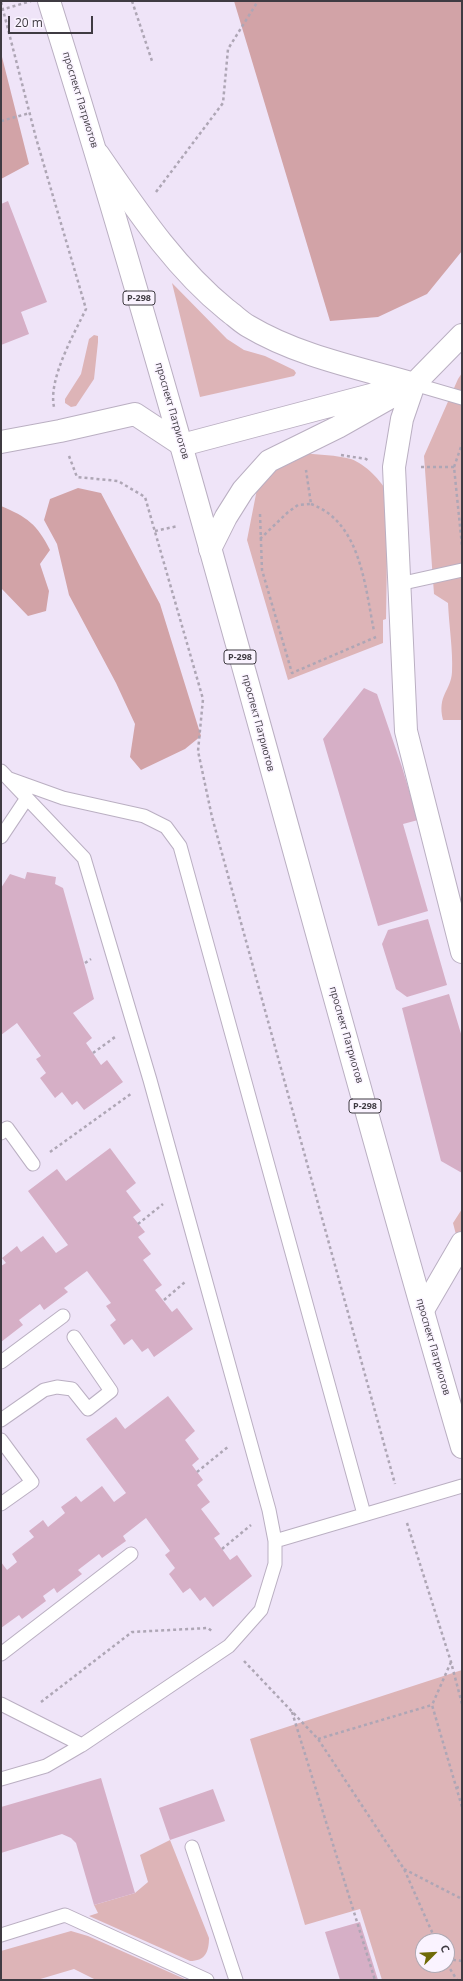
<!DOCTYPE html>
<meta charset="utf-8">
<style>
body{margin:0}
#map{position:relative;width:463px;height:1981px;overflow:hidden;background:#efe4f8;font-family:"Open Sans",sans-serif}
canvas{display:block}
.frame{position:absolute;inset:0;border:2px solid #3f3b42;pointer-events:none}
.north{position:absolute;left:415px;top:1933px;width:40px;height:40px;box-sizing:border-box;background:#faf3ff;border:1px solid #afa9b3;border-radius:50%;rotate:66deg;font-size:11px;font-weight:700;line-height:16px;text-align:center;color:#3f3b42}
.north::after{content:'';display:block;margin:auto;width:14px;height:18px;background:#6f6b07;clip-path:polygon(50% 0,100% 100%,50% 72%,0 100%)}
.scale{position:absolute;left:8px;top:16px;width:85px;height:18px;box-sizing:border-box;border:2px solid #3f3b42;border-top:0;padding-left:5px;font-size:12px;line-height:14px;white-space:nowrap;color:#3f3b42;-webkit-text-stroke:3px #faf3ff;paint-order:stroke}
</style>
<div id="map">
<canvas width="463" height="1981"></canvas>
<div class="frame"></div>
<div class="north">С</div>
<div class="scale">20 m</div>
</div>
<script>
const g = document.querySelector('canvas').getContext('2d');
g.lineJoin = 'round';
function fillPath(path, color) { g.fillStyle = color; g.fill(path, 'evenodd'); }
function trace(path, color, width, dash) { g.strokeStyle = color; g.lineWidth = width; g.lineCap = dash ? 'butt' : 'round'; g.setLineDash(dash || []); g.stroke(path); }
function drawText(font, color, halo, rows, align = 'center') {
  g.font = font + ' "Open Sans",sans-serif'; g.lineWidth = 3; g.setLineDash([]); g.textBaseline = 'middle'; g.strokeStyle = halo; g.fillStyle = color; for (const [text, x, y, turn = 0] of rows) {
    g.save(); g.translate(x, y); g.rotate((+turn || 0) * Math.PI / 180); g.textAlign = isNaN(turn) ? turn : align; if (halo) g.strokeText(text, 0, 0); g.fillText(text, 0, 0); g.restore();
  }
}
const green = new Path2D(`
 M 172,283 L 227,339 L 244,350 L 265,356 L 294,370 L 296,373 L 294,376 L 200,397 Z
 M 94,335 L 98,336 L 98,342 L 94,379 L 76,406 L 71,407 L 65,403 L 65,399 L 81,374 L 89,339 Z
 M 462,373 L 462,720 L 443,720 C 437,695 451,691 452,672 C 453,650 449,626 448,603 L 434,594 L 424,456 L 458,379 Z
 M 304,453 C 319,455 336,455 351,459 C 365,464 382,481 388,494 L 386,619 L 383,620 L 383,643 L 288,680 L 247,540 L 258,484 L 281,461 Z
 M 462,1209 L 462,1258 L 453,1223 Z
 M 462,1670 L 462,1980 L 382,1980 L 360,1909 L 305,1925 L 250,1739 ZM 423,1941 L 447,1941 L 447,1965 L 423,1965 Z
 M 170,1840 L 209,1938 C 209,1952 205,1961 190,1961 L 89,1916 L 98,1913 L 94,1905 L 135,1893 L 148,1882 L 140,1855 Z
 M 71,1931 L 88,1936 L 187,1980 L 96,1980 L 74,1969 L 37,1980 L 1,1980 L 1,1951 Z`);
const forest = new Path2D(`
 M 234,1 L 462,1 L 462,251 L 427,294 L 378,317 L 330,321 Z
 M 1,53 L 29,164 L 1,179 Z
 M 78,488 L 101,493 L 160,604 L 201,736 L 185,749 L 141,770 L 130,757 L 135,724 L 116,683 L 69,595 L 57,544 L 44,520 L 50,499 Z
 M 1,506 C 27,517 37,524 50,550 L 40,564 L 49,591 L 46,611 L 28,616 L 1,588 Z`);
const building = new Path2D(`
 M 8,201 L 47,302 L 21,312 L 29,334 L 1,345 L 1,204 Z
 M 364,688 L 377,694 L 402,767 L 418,820 L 403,824 L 428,911 L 378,926 L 323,739 Z
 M 27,872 L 56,877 L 55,884 L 63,888 L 94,999 L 73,1013 L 92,1038 L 86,1043 L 101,1065 L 107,1060 L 123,1082 L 84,1110 L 77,1101 L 72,1105 L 62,1092 L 55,1098 L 40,1078 L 46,1073 L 36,1059 L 41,1056 L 17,1023 L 1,1035 L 1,888 L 10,874 L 25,879 Z
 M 428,919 L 447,985 L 407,997 L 396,989 L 382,944 L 388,930 Z
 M 449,994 L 462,1037 L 462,1173 L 441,1161 L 402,1008 Z
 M 110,1148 L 136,1183 L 126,1191 L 141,1211 L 133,1217 L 145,1232 L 138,1237 L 151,1254 L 143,1260 L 162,1285 L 155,1290 L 172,1312 L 177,1308 L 193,1329 L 154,1357 L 148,1348 L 142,1352 L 132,1339 L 124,1345 L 110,1325 L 116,1320 L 106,1306 L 111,1303 L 87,1271 L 64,1288 L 68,1292 L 44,1310 L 40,1304 L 19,1320 L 23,1325 L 1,1342 L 1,1266 L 6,1263 L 2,1258 L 17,1246 L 21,1252 L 43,1236 L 56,1253 L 68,1245 L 28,1191 L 57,1169 L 66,1181 Z
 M 168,1396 L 195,1431 L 185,1440 L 199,1459 L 192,1465 L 203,1480 L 197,1485 L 210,1502 L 201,1509 L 220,1534 L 214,1538 L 230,1560 L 237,1555 L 252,1576 L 213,1607 L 205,1597 L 200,1601 L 190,1588 L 183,1593 L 169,1574 L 175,1568 L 165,1555 L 170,1551 L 146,1518 L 123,1536 L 126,1541 L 102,1558 L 99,1554 L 78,1570 L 82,1574 L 57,1593 L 54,1588 L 43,1596 L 46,1601 L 22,1619 L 19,1615 L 1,1628 L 1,1562 L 7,1570 L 17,1562 L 12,1554 L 34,1537 L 29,1531 L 43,1520 L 48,1527 L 65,1513 L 61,1507 L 76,1496 L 81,1502 L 102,1486 L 114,1502 L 126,1493 L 86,1439 L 116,1417 L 125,1429 Z
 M 101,1778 L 135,1893 L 94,1905 L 76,1843 L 71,1838 L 62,1834 L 1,1853 L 1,1807 Z
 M 213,1789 L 225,1821 L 170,1840 L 159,1808 Z
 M 360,1922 L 378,1980 L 340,1980 L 325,1932 Z`);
const path = new Path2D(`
 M 132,1 L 152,61
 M 1,2 L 36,138 L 86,309 C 74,334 48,379 54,407
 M 1,121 L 30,113
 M 156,192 L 223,103 L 228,49 L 258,1
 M 341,455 L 366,459 L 369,461
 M 69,456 L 77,477 L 118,481 L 145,497 L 203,699 L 198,751 L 212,817 L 395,1484
 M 421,467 L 454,467 L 462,546
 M 454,467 L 462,444
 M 311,504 C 361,522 365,587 374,631
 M 260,514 L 262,570 L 292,673 L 376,637
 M 155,531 L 178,526
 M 260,539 L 287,513 L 298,505 L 311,504 L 306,470
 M 85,963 L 91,959
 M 93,1053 L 115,1037
 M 50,1152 L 132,1093
 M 138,1224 L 163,1204
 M 164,1300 L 185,1282
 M 197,1472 L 229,1446
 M 407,1523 L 451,1662 L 462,1704
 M 222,1549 L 251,1525
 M 244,1661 L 318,1739 L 404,1869 L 436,1941
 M 451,1662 L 432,1705 L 462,1807
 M 41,1702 L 132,1632 L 208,1628 L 213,1632
 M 292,1712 L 375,1980
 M 318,1739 L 432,1705
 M 456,1788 L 462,1786
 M 404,1869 L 462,1899
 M 447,1959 L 462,1961
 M 447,1964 L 457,1980`);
const service = new Path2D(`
 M 414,384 L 462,398
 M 399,584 L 462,570
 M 1,771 L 84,858 L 150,1080 L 269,1510 L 275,1541 L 275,1564 L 261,1610 L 229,1646 L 82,1745 L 1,1704
 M 10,779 L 63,798 L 144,816 L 166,827 L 180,846 L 364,1514
 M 1,837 L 27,798
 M 1,1133 L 7,1128 L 33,1164
 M 1,1362 L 63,1316
 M 1,1420 L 44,1390 L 57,1387 L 72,1389 L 88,1409 L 111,1391 L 74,1337
 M 1,1440 L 32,1482 L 1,1504
 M 275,1541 L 462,1486
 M 1,1654 L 131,1554
 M 1,1779 L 46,1766 L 82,1745
 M 192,1847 L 236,1980
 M 1,1935 L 65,1915 L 207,1980`);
const minor = new Path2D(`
 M 1,442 L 60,431 L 135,414 L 182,445
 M 423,1310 L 462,1243`);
const tertiary = new Path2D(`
 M 98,154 C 136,209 174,267 227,310 C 234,315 241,322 248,326 C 298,356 359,368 414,384
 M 462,335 L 414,384 L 402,419 L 394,467 L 406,731 L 462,952
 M 182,445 L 386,391
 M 210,549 L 226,517 L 243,490 L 269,461 L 338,427 L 414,384`);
const trunk = new Path2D(`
 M 49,1 C 199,479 321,966 462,1447`);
const pathBridge = new Path2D(`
 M 1,10 L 31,1`);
const shields = [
 [139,298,32],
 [240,657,32],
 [365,1106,32]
];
const shieldNames = [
 ["Р-298",139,298],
 ["Р-298",240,657],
 ["Р-298",365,1106]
];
const streetNames = [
 ["проспект Патриотов",80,100,73],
 ["проспект Патриотов",172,411,74],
 ["проспект Патриотов",258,723,75],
 ["проспект Патриотов",346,1035,74],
 ["проспект Патриотов",433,1347,74]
];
fillPath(green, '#ddb4b7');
fillPath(forest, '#d2a3a7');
fillPath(building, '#d6afc6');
trace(service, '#baafc2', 15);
trace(minor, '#baafc2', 24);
trace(tertiary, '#baafc2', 24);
trace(trunk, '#baafc2', 24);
trace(path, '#aea6b5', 2.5, [3, 3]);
trace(service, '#fff', 13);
trace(minor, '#fff', 22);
trace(tertiary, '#fff', 22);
trace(trunk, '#fff', 22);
trace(pathBridge, '#aea6b5', 2.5, [3, 3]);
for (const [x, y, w] of shields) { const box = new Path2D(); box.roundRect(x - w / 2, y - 7, w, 14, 3); g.fillStyle = '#faf3ff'; g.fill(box); trace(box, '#3f3b42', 1); }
drawText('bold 9px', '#3f3b42', null, shieldNames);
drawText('10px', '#3f3b42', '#faf3ff', streetNames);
</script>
